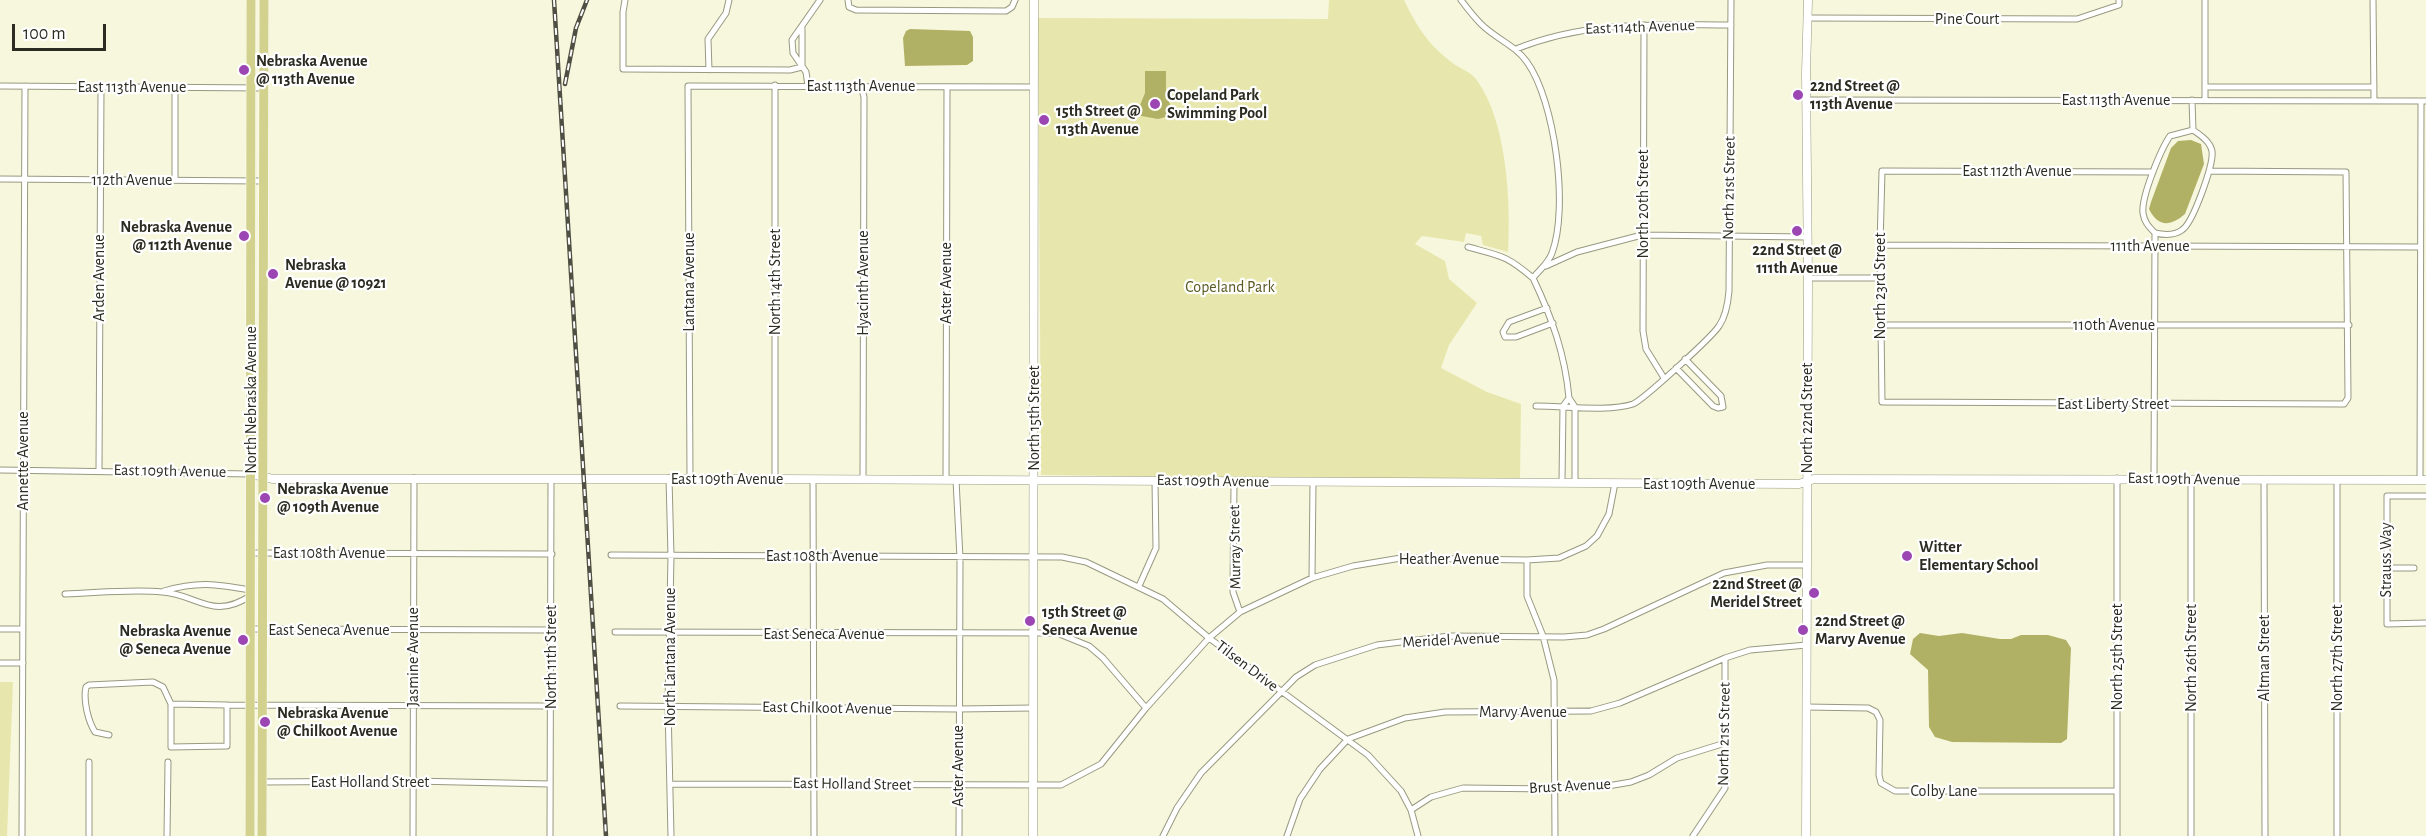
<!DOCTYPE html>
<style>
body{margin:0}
#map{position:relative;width:2426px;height:836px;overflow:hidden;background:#f7f7dd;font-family:"Alegreya Sans",sans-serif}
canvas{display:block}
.scale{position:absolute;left:12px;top:24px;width:94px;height:27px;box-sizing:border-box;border:3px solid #2c2c22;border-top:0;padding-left:8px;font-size:18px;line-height:21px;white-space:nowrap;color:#2c2c22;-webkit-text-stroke:4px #fff;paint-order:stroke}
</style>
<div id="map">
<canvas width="2426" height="836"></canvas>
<div class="scale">100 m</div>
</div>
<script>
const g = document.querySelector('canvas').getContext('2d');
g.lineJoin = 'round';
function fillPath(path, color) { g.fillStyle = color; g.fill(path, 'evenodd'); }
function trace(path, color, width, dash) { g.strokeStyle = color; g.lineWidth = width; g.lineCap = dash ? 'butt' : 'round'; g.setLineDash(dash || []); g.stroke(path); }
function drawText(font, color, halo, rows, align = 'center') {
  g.font = font + ' "Alegreya Sans",sans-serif'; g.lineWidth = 4.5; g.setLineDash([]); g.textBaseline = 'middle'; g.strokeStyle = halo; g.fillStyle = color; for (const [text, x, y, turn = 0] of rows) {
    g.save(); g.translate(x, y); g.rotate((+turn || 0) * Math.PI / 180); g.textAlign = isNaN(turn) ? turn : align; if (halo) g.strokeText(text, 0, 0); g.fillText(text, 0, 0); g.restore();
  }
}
const green = new Path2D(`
 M 1329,0 L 1404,0 C 1416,25 1427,43 1450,61 C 1458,68 1470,71 1476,79 C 1507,120 1511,202 1508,252 L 1483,245 L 1481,236 L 1466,233 L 1464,242 L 1422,236 L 1415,244 L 1445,261 L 1449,279 L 1477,303 L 1449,345 L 1441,368 L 1487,392 L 1521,404 L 1520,481 L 1041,475 L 1038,18 L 1328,19 Z
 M 0,682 L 13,682 L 7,836 L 0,836 Z`);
const water = new Path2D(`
 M 910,29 L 970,31 L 973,37 L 973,61 L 967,65 L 905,66 L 903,38 L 906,31 Z
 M 1145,71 L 1166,71 L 1166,94 L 1174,115 L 1158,119 L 1136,115 L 1145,93 Z
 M 2191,140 L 2201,144 L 2204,164 L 2185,214 C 2170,227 2158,227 2149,209 L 2151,202 L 2171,148 L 2178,141 Z
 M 1920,633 L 1939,636 L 1962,633 L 2000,639 L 2011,639 L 2021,635 L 2048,635 L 2066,640 L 2071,648 L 2067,739 L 2061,743 L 1952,742 L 1935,737 L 1929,727 L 1928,670 L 1910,654 L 1913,639 Z`);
const street = new Path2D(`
 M 625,0 L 623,12 L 623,69 L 790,70 L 802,67
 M 848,0 L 849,7 L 856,10 L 1006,11 L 1012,7 L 1015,0
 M 1461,0 C 1467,8 1474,17 1481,24 C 1496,39 1515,45 1527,62 C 1555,101 1569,208 1552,253 C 1548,264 1540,269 1533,278 C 1552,318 1565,354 1569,398
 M 2205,0 L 2205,100
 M 2373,0 L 2374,101
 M 1808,18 L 2077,19 L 2119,5 L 2119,0
 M 1644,25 L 1643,331 L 1646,349 L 1664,378
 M 802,28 L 802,65
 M 1516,49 C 1589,20 1655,25 1731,25
 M 709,70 L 708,39 L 726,13 L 729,0
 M 775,85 L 775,479
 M 0,86 L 264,88
 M 808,86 L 806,72 L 793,53 L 792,40 L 820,0
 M 861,86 L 864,97 L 863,480
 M 2205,87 L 2374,87
 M 175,88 L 175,179
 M 1806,100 L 2426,101
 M 2153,172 L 1882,171 L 1880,245 L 1882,402 L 2344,404 L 2348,398 L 2346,172 L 2209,171
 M 0,179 L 263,181
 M 2155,233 C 2164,235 2174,236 2182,230 C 2193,223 2214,164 2212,151 C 2210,141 2200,135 2193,130 L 2192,100
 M 1880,245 L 2420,247
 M 1468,247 C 1501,256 1506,255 1533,278
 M 1546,266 L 1577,252 L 1642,235 L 1808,237
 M 1808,278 L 1880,278
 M 1547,308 L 1509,322 L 1503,332 L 1505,337 L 1516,337 L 1553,323
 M 1880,325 L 2349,325
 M 1676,368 L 1713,406 L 1718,408 L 1723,407 L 1721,396 L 1685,359
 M 1536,406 C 1563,406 1610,412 1633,404 C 1643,400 1712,337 1719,326 C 1726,316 1728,303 1729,291 L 1731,0
 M 0,470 L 251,474
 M 99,470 L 101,87
 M 669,478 L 671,556 L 668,706 L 671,836
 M 690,478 L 688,86 L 1034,87
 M 813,479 L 814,836
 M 2154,479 L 2155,233 C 2149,227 2144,222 2143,213 C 2141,197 2161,149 2170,136 L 2193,130
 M 946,480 L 947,87
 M 956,480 L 960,558 L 959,836
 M 2264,480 L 2265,836
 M 2420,480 L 2421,101
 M 1234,482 L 1233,592 L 1240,612
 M 1562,482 L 1563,406 L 1569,398 L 1575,407 L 1575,482
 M 2426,496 L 2387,496 L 2387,624 L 2426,623
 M 250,553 L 552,554
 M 611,555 L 1062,557 L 1086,562 L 1163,599 L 1209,638 L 1368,755 L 1401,791 L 1411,810 L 1418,836
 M 1527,560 L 1527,596 L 1543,636 L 1554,680 L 1555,836
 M 2386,568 L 2414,568
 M 1312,578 L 1313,482
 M 1139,586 L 1156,548 L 1155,481
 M 164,591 C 198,581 216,584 250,590
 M 65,594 C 97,593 131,589 162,592 C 197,594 212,621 250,596
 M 0,629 L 23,629
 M 250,629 L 552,630
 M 615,632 L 1057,633 L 1089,646 L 1103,658 L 1146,708
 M 0,663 L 23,663
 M 227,705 L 171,704 L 171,747 L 227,746 L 227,705 L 551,706
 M 620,706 L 958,709 L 1033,708
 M 1806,707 L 1868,708 L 1876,712 L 1880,720 L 1879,775 L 1881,783 L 1895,791 L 2117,791
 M 109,735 L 95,732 C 88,721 83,700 86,687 L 89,685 L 153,682 L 163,687 L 171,704
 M 263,782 L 413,781 L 550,784
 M 671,784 L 1061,785 L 1101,764 L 1146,708 L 1209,638 L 1240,612 L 1312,578 L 1353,566 L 1401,558 L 1527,560 L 1559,558 L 1586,546 L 1597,536 L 1609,514 L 1615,483
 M 1411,810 L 1431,797 L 1463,788 L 1555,789 L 1602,787 L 1631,782 L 1649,775 L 1677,758 L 1725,743
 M 22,836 L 25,86
 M 89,836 L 89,762
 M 167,836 L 168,762
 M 413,836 L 414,478
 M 550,836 L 551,479
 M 1163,836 L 1177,808 L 1201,773 L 1296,677 L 1315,665 L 1377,645 L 1449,636 L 1564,637 L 1587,635 L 1604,629 L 1724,573 L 1767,565 L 1807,565
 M 1287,836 L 1300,799 L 1320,769 L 1348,739 L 1405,718 L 1445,712 L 1591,711 L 1620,703 L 1725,658 L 1750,650 L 1807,645
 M 1693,836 L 1725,788 L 1725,658
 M 2117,836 L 2117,478
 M 2191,836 L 2191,479
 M 2337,836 L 2337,480`);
const secondary = new Path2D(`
 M 251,474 L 273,479 L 775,479 L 1799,484 L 1814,479 L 2426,480
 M 1033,836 L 1034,0
 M 1806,836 L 1808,278 L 1806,73 L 1808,0`);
const primary = new Path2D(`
 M 250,836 L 251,0
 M 262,836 L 264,0`);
const rail = new Path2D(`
 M 554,0 L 606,836
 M 565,84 L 576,28 L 587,0`);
const markers = [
 [244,70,6,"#9b46b3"],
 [1798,95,6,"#9b46b3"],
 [1155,104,6,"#9b46b3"],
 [1044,120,6,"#9b46b3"],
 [1797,231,6,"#9b46b3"],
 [244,236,6,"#9b46b3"],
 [273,274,6,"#9b46b3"],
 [265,498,6,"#9b46b3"],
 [1907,556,6,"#9b46b3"],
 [1814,593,6,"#9b46b3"],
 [1030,621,6,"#9b46b3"],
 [1803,630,6,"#9b46b3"],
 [243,640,6,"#9b46b3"],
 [265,722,6,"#9b46b3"]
];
const streetNames = [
 ["Pine Court",1967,19],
 ["East 114th Avenue",1640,27,-2],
 ["East 113th Avenue",861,86],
 ["East 113th Avenue",132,87],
 ["East 113th Avenue",2116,100],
 ["East 112th Avenue",2017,171],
 ["112th Avenue",132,180],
 ["North 21st Street",1729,188,-89],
 ["North 20th Street",1643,204,-90],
 ["111th Avenue",2150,246],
 ["Arden Avenue",99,278,-90],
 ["Lantana Avenue",689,282,-90],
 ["North 14th Street",775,282,-90],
 ["Hyacinth Avenue",863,283,-90],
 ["Aster Avenue",946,283,-90],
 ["North 23rd Street",1880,286,-90],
 ["110th Avenue",2114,325],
 ["North Nebraska Avenue",251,400,-90],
 ["East Liberty Street",2113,404],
 ["North 15th Street",1034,418,-90],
 ["North 22nd Street",1807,418,-90],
 ["Annette Avenue",23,461,-90],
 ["East 109th Avenue",170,471,1],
 ["East 109th Avenue",727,479],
 ["East 109th Avenue",2184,479,1],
 ["East 109th Avenue",1213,481,1],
 ["East 109th Avenue",1699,484],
 ["Murray Street",1235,547,-91],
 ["East 108th Avenue",329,553],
 ["East 108th Avenue",822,556],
 ["Heather Avenue",1449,559],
 ["Strauss Way",2386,560,-90],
 ["East Seneca Avenue",329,630],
 ["East Seneca Avenue",824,634],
 ["Meridel Avenue",1451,640,-3],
 ["Jasmine Avenue",413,657,-90],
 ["North 11th Street",551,657,-90],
 ["North Lantana Avenue",670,657,-90],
 ["North 25th Street",2117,657,-90],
 ["North 26th Street",2191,658,-90],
 ["Altman Street",2264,658,-90],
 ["North 27th Street",2337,658,-90],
 ["Tilsen Drive",1247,666,37],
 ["East Chilkoot Avenue",827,708,1],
 ["Marvy Avenue",1523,712],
 ["North 21st Street",1724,734,-89],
 ["Aster Avenue",958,766,-90],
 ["East Holland Street",370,782],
 ["East Holland Street",852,784,1],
 ["Brust Avenue",1570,786,-3],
 ["Colby Lane",1944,791]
];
const poiNames = [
 ["Nebraska Avenue",256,61],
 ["@ 113th Avenue",256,79],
 ["22nd Street @",1810,86],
 ["113th Avenue",1810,104],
 ["Copeland Park",1167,95],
 ["Swimming Pool",1167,113],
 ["15th Street @",1056,111],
 ["113th Avenue",1056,129],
 ["Nebraska Avenue",232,227,"right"],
 ["@ 112th Avenue",232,245,"right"],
 ["22nd Street @",1797,250,"center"],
 ["111th Avenue",1797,268,"center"],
 ["Nebraska",285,265],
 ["Avenue @ 10921",285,283],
 ["Nebraska Avenue",277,489],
 ["@ 109th Avenue",277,507],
 ["Witter",1919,547],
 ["Elementary School",1919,565],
 ["22nd Street @",1802,584,"right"],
 ["Meridel Street",1802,602,"right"],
 ["15th Street @",1042,612],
 ["Seneca Avenue",1042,630],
 ["22nd Street @",1815,621],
 ["Marvy Avenue",1815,639],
 ["Nebraska Avenue",231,631,"right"],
 ["@ Seneca Avenue",231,649,"right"],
 ["Nebraska Avenue",277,713],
 ["@ Chilkoot Avenue",277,731]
];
const parkNames = [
 ["Copeland Park",1230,287]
];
fillPath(green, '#e7e7ad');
fillPath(water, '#b1b166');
trace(street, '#989981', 7);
trace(secondary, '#989981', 9);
trace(primary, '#fff', 10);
trace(street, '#fff', 5);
trace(secondary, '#fff', 8);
trace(primary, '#d2d18e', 9);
trace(rail, '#4f4f43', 4.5);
trace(rail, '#fff', 2, [7]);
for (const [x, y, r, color] of markers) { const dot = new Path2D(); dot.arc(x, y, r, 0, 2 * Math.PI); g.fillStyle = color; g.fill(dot); trace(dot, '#fff', 2); }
drawText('16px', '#2c2c22', '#fff', streetNames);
drawText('bold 16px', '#2c2c22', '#fff', poiNames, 'left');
drawText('16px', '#5a5921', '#fff', parkNames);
</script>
